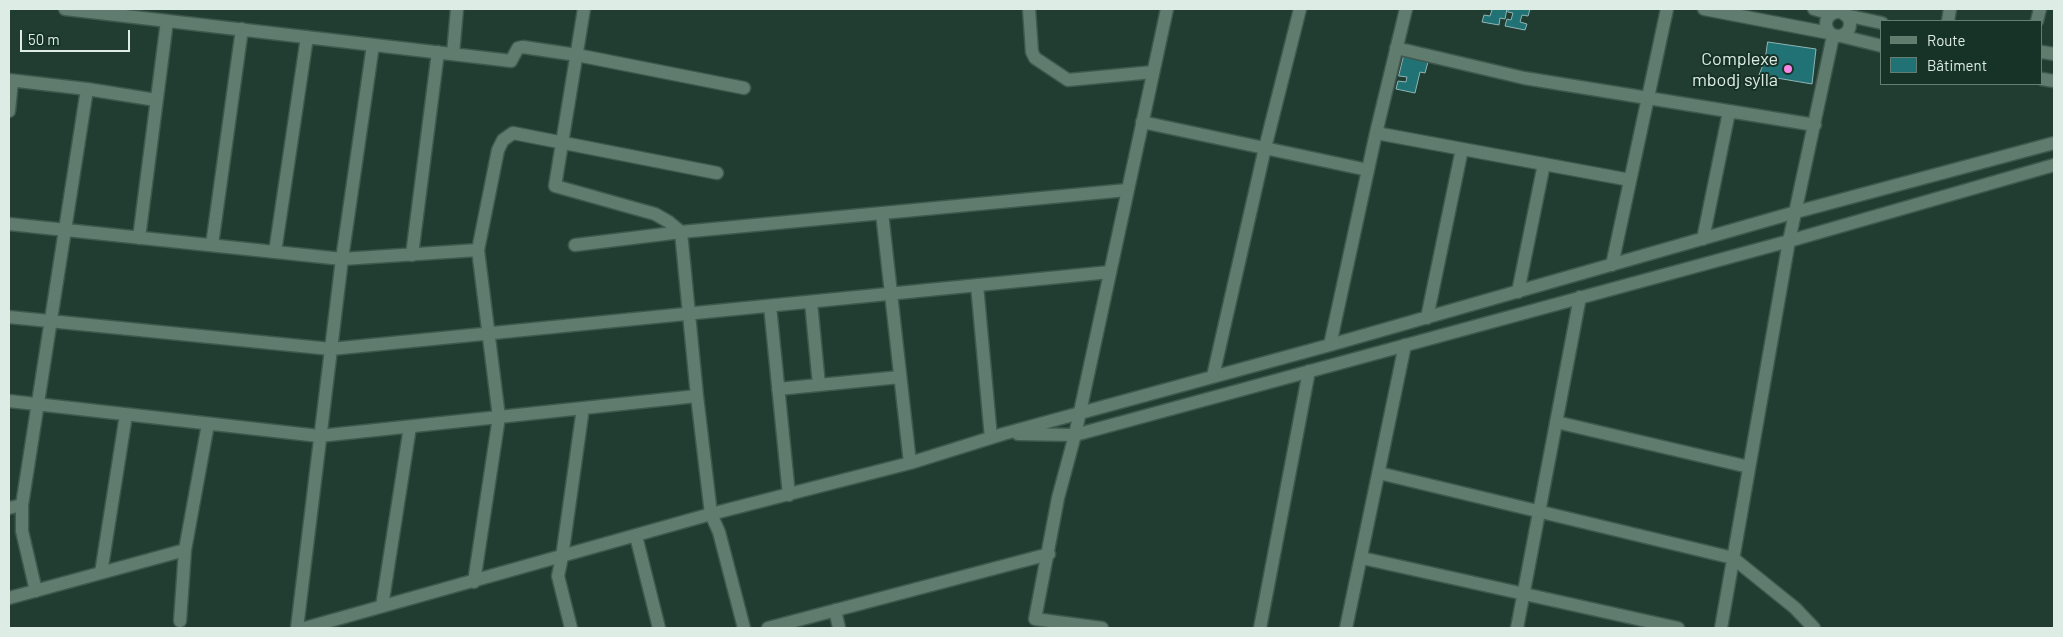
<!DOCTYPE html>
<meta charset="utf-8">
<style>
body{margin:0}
#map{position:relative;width:2063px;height:637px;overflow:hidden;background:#213c30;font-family:Barlow,sans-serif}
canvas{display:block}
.frame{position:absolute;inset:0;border:10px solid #ddede5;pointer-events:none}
.legend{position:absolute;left:1880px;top:20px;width:162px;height:65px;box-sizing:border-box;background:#173226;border:1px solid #667d72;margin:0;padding:6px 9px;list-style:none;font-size:15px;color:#ddede5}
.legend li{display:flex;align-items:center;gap:10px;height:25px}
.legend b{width:25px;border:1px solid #667d72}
.scale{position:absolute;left:20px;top:30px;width:110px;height:22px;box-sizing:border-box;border:2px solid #ddede5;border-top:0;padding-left:6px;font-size:15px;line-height:18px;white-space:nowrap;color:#ddede5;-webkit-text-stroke:4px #173226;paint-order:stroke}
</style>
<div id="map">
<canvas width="2063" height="637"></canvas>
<div class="frame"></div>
<ul class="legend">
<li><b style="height:6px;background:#5f7c6e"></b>Route</li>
<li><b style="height:14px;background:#207275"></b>Bâtiment</li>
</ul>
<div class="scale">50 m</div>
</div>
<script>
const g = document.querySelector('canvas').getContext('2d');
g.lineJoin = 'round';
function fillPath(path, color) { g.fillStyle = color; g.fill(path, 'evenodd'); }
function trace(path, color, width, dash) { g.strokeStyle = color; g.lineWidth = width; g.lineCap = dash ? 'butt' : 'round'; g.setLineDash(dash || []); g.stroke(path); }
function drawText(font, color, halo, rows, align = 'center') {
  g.font = font + ' Barlow,sans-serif'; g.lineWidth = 4; g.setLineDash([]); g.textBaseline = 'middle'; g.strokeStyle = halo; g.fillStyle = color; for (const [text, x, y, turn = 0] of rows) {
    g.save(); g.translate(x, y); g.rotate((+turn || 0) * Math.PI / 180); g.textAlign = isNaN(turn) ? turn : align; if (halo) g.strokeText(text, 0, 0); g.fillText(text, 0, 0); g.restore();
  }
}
const building = new Path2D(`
 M 1485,9 L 1507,9 L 1505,19 L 1500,18 L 1499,25 L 1482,22 L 1484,15 L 1490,16 L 1492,10 Z
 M 1509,9 L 1530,9 L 1528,16 L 1522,15 L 1520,22 L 1527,24 L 1525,30 L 1505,26 L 1507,19 L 1511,20 L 1513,13 L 1508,12 Z
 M 1768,42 L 1816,49 L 1812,84 L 1759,75 L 1765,60 Z
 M 1404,56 L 1428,62 L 1425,73 L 1420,72 L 1415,93 L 1396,89 L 1398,81 L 1406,82 L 1407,77 L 1399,76 Z`);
const minor = new Path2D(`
 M 65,9 L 503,60 L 511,61 L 518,48 L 523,47 L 577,55 L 744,88
 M 584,9 L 555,186 L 655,214 L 669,222 L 681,232 L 697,396 L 711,514 L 719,532 L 744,628
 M 1029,9 L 1032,52 L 1035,58 L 1068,80 L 1153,72
 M 1948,21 L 1950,9
 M 2037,21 L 2040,9
 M 1396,48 L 1524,78 L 1815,125
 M 453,54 L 457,9
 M 9,80 L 87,89 L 156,100
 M 9,111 L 12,81
 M 1142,122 L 1368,170
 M 1376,133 L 1630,180
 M 882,213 L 910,463
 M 9,224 L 342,259 L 478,250
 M 139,238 L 167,21
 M 1703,239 L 1729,112
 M 212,245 L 242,29
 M 575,245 L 681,232 L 1127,190
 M 275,252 L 307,37
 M 412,255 L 438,52
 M 1612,265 L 1667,9
 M 977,285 L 991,438
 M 1518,292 L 1544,164
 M 811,302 L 819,385
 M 770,306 L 789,495
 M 9,317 L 331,349 L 1110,272
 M 1427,318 L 1462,149
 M 1330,345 L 1376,133 L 1406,9
 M 1213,376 L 1265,148 L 1300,9
 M 778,389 L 900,377
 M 9,401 L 319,436 L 697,396
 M 1556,422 L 1749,467
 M 1018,434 L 1075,435 L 1789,241 L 2054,165
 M 1379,473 L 1733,558 L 1795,608 L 1814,628
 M 9,508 L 22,505
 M 636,536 L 659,628
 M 1362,558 L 1678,628
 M 101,573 L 126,415
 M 474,582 L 499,417 L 478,250 L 498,150 L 503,140 L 513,133 L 717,173
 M 36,591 L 22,531 L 22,505 L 87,89
 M 9,598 L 185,550
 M 382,606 L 410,427
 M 835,610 L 839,628
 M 180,621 L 185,550 L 208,424
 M 297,628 L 342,259 L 373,45
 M 305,628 L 711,514 L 910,463 L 1003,434 L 1330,345 L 1796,212 L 2054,143
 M 571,628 L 558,576 L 562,557 L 583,408
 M 768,628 L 1049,554
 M 1260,628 L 1309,371
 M 1346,628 L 1405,345
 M 1517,628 L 1580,297
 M 1721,628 L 1789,241 L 1833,36`);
const tertiary = new Path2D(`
 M 1704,9 L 1829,33
 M 1814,9 L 1832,14
 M1826 24a12 12 0 1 1 24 0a12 12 0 1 1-24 0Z
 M 1845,15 L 1882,23
 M 1841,36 L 1882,46
 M 2042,52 L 2054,54
 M 2042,79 L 2054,81
 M 1102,628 L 1035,619 L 1058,498 L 1075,435 L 1167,9`);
const markers = [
 [1788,69,5,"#fa87e6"]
];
const poiNames = [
 ["Complexe",1778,59],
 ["mbodj sylla",1778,80]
];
fillPath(building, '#207275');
trace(building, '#90b5b6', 1);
trace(minor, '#3f584d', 15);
trace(tertiary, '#3f584d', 15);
trace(minor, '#5f7c6e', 12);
trace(tertiary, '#5f7c6e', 12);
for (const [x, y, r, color] of markers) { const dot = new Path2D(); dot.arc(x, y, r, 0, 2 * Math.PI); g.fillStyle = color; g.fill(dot); trace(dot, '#173226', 2); }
drawText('18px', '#ddede5', '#173226', poiNames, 'right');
</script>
